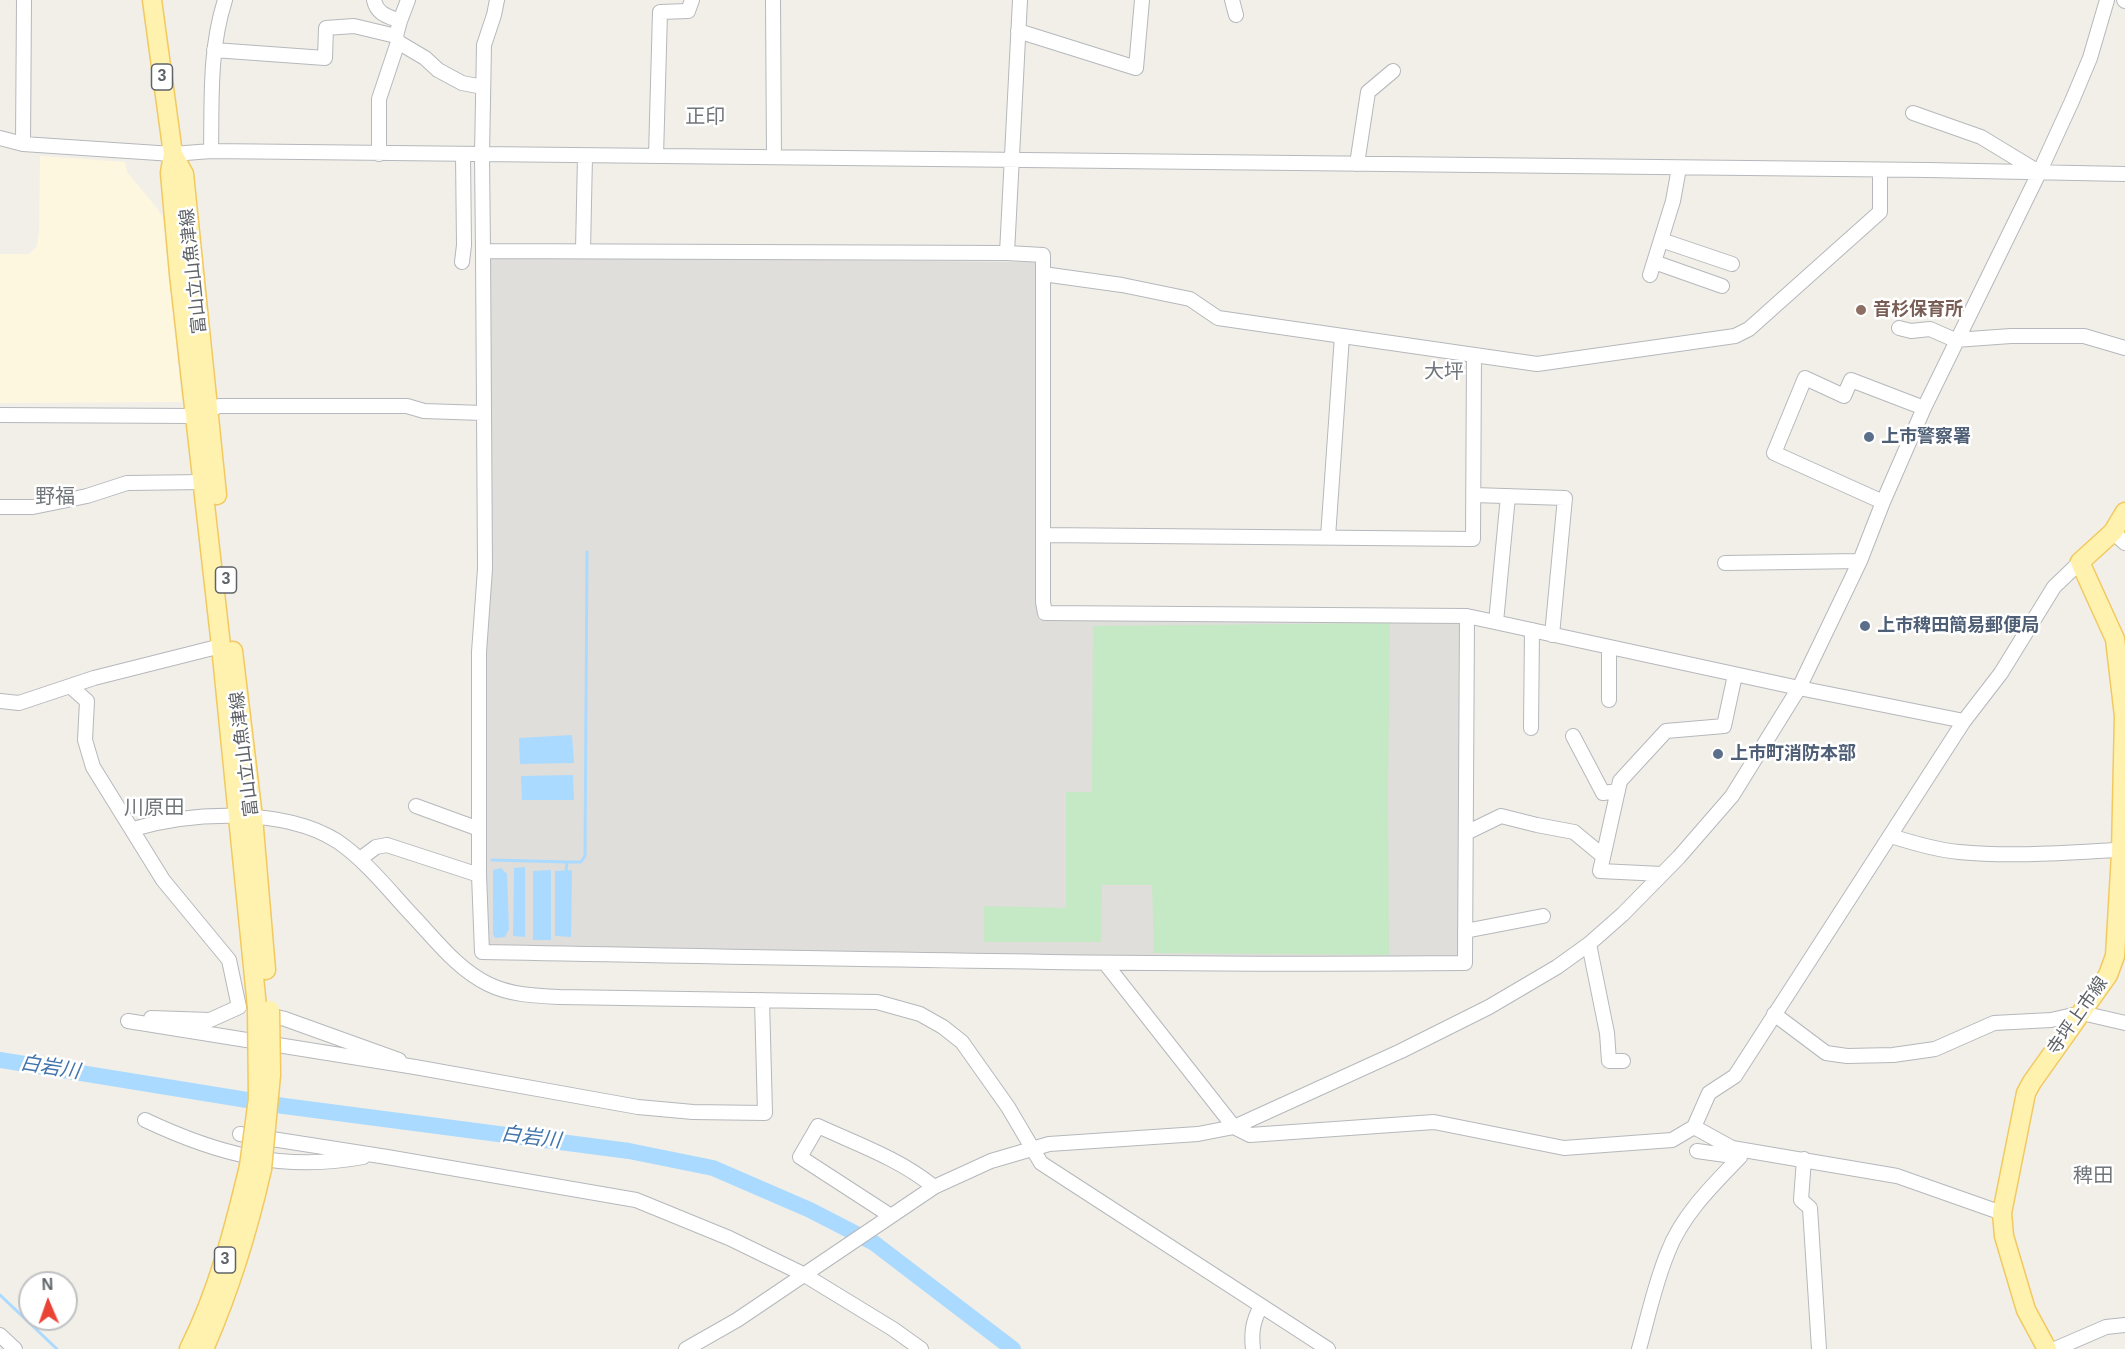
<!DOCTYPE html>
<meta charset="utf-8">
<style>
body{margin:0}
#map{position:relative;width:2125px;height:1349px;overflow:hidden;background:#f1efe8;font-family:Helvetica,sans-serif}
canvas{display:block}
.north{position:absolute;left:18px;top:1271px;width:60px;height:60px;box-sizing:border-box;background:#fff;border:2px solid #bfc1c3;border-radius:50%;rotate:358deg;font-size:16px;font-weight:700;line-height:24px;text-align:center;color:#5f6368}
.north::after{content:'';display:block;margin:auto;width:21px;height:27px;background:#ea4335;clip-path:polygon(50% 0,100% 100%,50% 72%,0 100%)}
</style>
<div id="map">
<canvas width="2125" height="1349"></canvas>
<div class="north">N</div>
</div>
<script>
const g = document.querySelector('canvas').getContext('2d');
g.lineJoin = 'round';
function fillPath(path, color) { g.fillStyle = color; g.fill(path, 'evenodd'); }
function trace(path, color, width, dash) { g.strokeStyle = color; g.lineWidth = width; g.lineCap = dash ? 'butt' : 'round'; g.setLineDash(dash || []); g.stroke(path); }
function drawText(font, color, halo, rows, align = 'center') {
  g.font = font + ' Helvetica,"Noto Sans JP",sans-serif'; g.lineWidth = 5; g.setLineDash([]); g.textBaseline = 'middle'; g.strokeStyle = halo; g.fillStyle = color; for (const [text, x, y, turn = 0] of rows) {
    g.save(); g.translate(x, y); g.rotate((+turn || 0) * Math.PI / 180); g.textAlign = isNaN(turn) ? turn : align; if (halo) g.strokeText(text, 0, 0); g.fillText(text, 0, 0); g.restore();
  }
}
const commercial = new Path2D(`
 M 40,156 L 125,162 L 127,172 L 157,208 L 163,218 L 182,402 L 0,403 L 0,254 L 29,254 L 37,246 L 39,232 Z`);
const industrial = new Path2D(`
 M 488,257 L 1038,262 L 1037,609 L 1042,619 L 1463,621 L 1461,959 L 903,955 L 485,948 L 484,694 Z`);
const green = new Path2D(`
 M 1390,623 L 1388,790 L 1389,955 L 1154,953 L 1152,885 L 1102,885 L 1101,942 L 984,942 L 984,906 L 1066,908 L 1066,792 L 1092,792 L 1093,626 Z`);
const water = new Path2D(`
 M 572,735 L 574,763 L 520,764 L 519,738 Z
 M 573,775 L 574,800 L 522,800 L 521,776 Z
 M 525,867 L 525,937 L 513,936 L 514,868 Z
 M 501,868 L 507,874 L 509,929 L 505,937 L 495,938 L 493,934 L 493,870 Z
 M 551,870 L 551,940 L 533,940 L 533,871 Z
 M 572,870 L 571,937 L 555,936 L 555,871 Z`);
const stream = new Path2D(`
 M 492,860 L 567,862 L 566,871
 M 567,862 L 581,862 L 585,856 L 587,552
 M 0,1295 L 57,1349`);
const river = new Path2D(`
 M 0,1060 L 284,1106 L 629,1151 L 713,1168 L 810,1210 L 874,1243 L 1013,1349`);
const minor = new Path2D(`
 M 374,0 C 377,14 387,16 400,21 L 408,0
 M 773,0 L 774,157
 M 1232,0 L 1236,15
 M 2124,0 L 2125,1
 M 1018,31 L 1136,68 L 1142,0
 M 398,42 L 425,58 L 438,70 L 462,83 L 483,87
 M 214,50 L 325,58 L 326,28 L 354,26 L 396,36
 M 1913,113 L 1981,137 L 2037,171
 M 0,138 L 23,144 L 173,154 L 211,151 L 1928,170 L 2125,174
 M 23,144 L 24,0
 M 211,151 C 212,100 209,50 225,0
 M 379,154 L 379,99 L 398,42 L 396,36 L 400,21
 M 656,156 L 660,12 L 688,11 L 692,0
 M 1357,164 L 1368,92 L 1393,71
 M 1661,240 L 1732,264
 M 583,250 L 585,156
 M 483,251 L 482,155 L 484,45 L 494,15 L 497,0
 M 1007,253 L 1020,0
 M 462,262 L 464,245 L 463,155
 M 1654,262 L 1722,286
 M 1043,274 L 1122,285 L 1190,299 L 1218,318 L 1537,364 L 1735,336 L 1749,329 L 1880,212 L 1880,170
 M 1650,275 L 1673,201 L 1679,168
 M 1899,328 L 1911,331 L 1930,329 L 1955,340 L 2011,336 L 2084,336 L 2125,348
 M 0,415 L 195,416 L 219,406 L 407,406 L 424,411 L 483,413
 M 1474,495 L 1565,498 L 1552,635
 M 1883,502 L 1774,453 L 1805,378 L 1844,396 L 1851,380 L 1924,408
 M 0,507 L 33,507 L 87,496 L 127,483 L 203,482
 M 2113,532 L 2125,543
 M 1043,535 L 1473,539 L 1474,355
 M 1328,537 L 1342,336
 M 1725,563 L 1860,561
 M 1467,616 L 1465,963 C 1137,966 809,958 482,952 L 479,875 L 479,652 L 485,569 L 483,251 L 1007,253 L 1043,255 L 1043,602 L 1045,613 L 1467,616 L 1799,688 L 1964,721
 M 1496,622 L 1508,496
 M 70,686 L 87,701 L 85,740 L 93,767 L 163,880 L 229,960 L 239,1007 L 210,1020 L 151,1018
 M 1609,700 L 1609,647
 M 0,701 L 19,703 L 94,678 L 221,646
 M 1531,728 L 1532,630
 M 1573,736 L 1603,793 L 1618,791
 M 416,806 L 479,829
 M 133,829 C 191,812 283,807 337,841 C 365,860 388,889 411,914 C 435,939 457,969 488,984 C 510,995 536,996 560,997 L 877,1002 L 920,1014 L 943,1027 L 962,1042 L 1008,1107 L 1041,1163 L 1328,1349
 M 1466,833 L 1501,816 L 1537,825 L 1574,832 L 1603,856
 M 1891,836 C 1913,843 1936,850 1959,852 C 2011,857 2062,853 2114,850 L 2125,859
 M 360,859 L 376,847 L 387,845 L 479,875
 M 1662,874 L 1600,871 L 1620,781 L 1666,731 L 1724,726 L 1735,675
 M 1465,931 L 1543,916
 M 1589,944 L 1607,1033 L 1609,1061 L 1623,1061
 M 1105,963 L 1234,1127 L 1250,1135 L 1434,1122 L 1564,1148 L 1672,1140 L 1694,1127 L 1732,1148 L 1897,1176 L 2002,1213
 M 261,1013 L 285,1019 L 399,1060
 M 1774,1014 L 1826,1053 L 1847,1056 L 1893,1055 L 1935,1049 L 1994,1023 L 2051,1020 L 2082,1013 L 2125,1023
 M 128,1021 L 415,1067 L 638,1107 L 693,1112 L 765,1113 L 762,1000
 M 145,1120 C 217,1154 283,1172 363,1157
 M 1694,1127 L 1709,1093 L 1735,1076 L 1964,721 L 2001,673 L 2054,587 L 2080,562
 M 240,1134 L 387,1157 L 636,1200 L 729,1238 L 803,1274 L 893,1329 L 921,1349
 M 1697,1151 L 1740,1157
 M 1804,1159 L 1801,1200 L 1810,1208 L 1819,1349
 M 891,1216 L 800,1157 L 818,1126 C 857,1144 900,1159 934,1187
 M 0,1335 L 15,1349
 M 686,1349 L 737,1320 L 934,1187 L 991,1161 L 1049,1144 L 1198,1134 L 1234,1127 L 1401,1051 L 1489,1007 L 1557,967 L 1589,944 L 1623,914 L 1679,857 L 1732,796 L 1799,688 L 1860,561 L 1883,502 L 1924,408 L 2039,173 L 2072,101 L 2090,58 L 2107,0
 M 1253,1349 C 1251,1332 1253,1321 1261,1306
 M 1639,1349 C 1648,1317 1655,1283 1668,1252 C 1682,1215 1713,1185 1740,1157
 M 2055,1349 L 2106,1327 L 2125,1325`);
const major = new Path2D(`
 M 152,0 L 173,154 L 170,173 L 179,274 L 221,646 L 257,1007
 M 173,154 L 184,174 L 217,495
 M 233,651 L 253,817 L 266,970
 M 189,1349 C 218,1291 234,1229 249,1166
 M 204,1349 C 230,1290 248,1231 262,1169
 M 2047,1349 L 2026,1310 L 2004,1236 L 2002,1213 L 2026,1093 L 2032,1082 L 2108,975 L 2115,956 L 2121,854 L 2124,716 L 2115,639 L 2080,562 L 2113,532 L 2125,512`);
const majorBridge = new Path2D(`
 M 249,1166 L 258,1099 L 257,1007
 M 262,1169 L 271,1075 L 270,1010`);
const markers = [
 [1861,310,6,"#8d6e63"],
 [1869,437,6,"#5c6f8a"],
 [1865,626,6,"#5c6f8a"],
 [1718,754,6,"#5c6f8a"]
];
const shields = [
 [162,77,21],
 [226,580,21],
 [225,1260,21]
];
const shieldNames = [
 ["3",162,77],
 ["3",226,580],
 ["3",225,1260]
];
const streetNames = [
 ["富山立山魚津線",194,271,-96],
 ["富山立山魚津線",245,754,-97],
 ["寺坪上市線",2078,1016,-55]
];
const educationNames = [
 ["音杉保育所",1873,310]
];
const serviceNames = [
 ["上市警察署",1881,437],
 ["上市稗田簡易郵便局",1877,626],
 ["上市町消防本部",1730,754]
];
const neighbourhoodNames = [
 ["正印",705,117],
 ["大坪",1444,372],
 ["野福",55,497],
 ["川原田",154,808],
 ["稗田",2093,1176]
];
const waterNames = [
 ["白岩川",50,1068,9],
 ["白岩川",531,1138,7]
];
fillPath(commercial, '#fef7e0');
fillPath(industrial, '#e0deda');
fillPath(green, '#c5e8c5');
fillPath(water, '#aadaff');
trace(stream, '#aadaff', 3);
trace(river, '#aadaff', 16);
trace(minor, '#b5b8bc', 16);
trace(major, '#f2c960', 21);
trace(minor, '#fff', 14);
trace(major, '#fff2af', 18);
trace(majorBridge, '#f2c960', 21, []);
trace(majorBridge, '#fff2af', 18);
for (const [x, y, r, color] of markers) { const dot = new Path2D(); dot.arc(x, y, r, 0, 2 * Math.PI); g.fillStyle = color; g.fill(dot); trace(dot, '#fff', 2); }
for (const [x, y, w] of shields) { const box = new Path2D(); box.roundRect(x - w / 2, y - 13, w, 26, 4.5); g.fillStyle = '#fff'; g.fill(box); trace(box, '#5f6368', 1.5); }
drawText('bold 16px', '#5f6368', null, shieldNames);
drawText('18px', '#5f6368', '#fff', streetNames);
drawText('bold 18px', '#785e54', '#fff', educationNames, 'left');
drawText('bold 18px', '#4e5e75', '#fff', serviceNames, 'left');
drawText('20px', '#70757a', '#fff', neighbourhoodNames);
drawText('italic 20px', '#4174aa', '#fff', waterNames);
</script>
